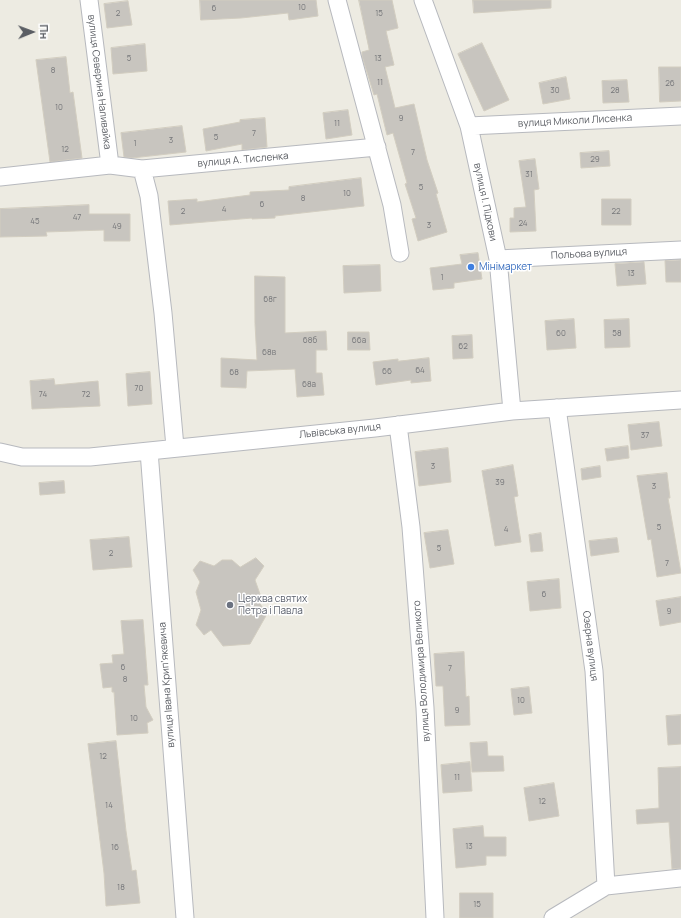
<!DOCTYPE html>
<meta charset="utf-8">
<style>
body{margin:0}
#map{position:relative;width:681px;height:918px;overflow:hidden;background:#edebe2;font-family:Manrope,sans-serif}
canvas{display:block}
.north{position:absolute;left:12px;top:12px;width:40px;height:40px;-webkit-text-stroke:3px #fff;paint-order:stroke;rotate:89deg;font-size:11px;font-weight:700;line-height:16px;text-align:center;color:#5a5d63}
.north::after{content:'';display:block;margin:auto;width:14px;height:18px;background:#5a5d63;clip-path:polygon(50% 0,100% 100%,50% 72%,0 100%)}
</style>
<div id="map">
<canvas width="681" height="918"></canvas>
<div class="north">Пн</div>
</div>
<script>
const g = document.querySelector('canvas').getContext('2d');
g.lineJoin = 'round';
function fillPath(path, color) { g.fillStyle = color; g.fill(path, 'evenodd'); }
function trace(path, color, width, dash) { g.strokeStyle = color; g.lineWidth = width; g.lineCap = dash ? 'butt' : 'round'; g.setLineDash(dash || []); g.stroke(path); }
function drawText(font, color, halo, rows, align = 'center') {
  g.font = font + ' Manrope,sans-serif'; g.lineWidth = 3; g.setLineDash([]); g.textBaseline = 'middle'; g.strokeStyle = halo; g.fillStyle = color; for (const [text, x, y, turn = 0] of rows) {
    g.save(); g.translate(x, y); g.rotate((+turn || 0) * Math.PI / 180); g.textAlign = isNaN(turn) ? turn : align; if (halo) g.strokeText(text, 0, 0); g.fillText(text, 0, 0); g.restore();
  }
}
const building = new Path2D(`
 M 200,0 L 316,0 L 318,16 L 289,20 L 288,13 L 241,18 L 201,20 Z
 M 359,0 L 392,0 L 398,28 L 386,31 L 394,65 L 385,67 L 395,108 L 414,104 L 427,160 L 438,193 L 436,194 L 447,232 L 418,241 L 412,219 L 416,218 L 405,184 L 407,183 L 393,133 L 387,135 L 377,94 L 374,95 L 362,56 L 362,52 L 369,50 Z
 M 473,0 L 551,0 L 551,8 L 474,13 Z
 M 128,1 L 132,25 L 107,28 L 104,4 Z
 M 482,43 L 509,100 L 484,111 L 458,54 Z
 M 145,44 L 147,71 L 113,74 L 111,48 Z
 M 66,57 L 70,93 L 73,92 L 82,158 L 50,162 L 36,60 Z
 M 659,67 L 681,67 L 681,101 L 660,102 Z
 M 566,77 L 570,99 L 543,104 L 539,83 Z
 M 627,80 L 629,102 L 603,103 L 602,81 Z
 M 348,110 L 352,135 L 326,139 L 323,113 Z
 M 265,118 L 267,147 L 242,150 L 242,144 L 206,151 L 203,129 L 240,122 L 240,120 Z
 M 182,126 L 186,152 L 132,158 L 124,157 L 121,133 Z
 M 609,151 L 610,166 L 581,168 L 580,153 Z
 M 535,159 L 539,189 L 534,190 L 536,231 L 510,232 L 510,218 L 514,218 L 514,208 L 526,207 L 519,161 Z
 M 361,178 L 364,206 L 275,216 L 275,218 L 252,219 L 252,218 L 170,225 L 168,201 L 197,199 L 197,202 L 250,195 L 250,192 L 289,190 L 289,187 Z
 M 602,199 L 631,199 L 631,225 L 602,225 Z
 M 89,205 L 89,214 L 130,214 L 130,241 L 104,241 L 104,230 L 46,232 L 47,236 L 0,237 L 0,209 Z
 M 478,253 L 482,279 L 454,283 L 454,288 L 433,290 L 430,268 L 462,264 L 460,255 Z
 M 681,260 L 681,282 L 666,282 L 665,261 Z
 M 644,262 L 646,284 L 617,286 L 615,264 Z
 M 380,265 L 381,291 L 344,293 L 343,266 Z
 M 255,276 L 285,277 L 285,333 L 326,331 L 327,350 L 316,350 L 316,373 L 322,373 L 324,395 L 297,397 L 295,369 L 247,371 L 246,388 L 221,387 L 221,358 L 257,360 L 255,324 Z
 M 574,319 L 576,348 L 547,350 L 545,321 Z
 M 629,319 L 630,347 L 605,348 L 604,320 Z
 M 348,332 L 369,332 L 370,350 L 348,350 Z
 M 472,335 L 473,358 L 453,359 L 452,336 Z
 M 429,358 L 431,381 L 411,383 L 411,380 L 376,385 L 373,362 L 398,359 L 398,361 Z
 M 150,372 L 152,404 L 128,406 L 126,374 Z
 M 54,379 L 55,385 L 98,381 L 100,406 L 32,409 L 30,381 Z
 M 659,422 L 662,446 L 631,450 L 628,425 Z
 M 628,446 L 629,458 L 607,461 L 605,449 Z
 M 448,448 L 451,482 L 419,486 L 415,452 Z
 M 513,465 L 518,496 L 514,497 L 521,542 L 495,546 L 482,471 Z
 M 600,466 L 601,477 L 582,480 L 581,469 Z
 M 667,473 L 670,498 L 668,498 L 681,573 L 657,577 L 651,539 L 648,540 L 637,476 Z
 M 64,481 L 65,493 L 40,495 L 39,483 Z
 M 448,530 L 454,564 L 430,568 L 424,533 Z
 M 541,533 L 543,551 L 531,552 L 529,535 Z
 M 129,537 L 132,567 L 93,570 L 90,540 Z
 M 617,538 L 619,552 L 591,556 L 589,541 Z
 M 256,558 L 264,566 L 255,580 L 260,594 L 258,601 L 267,614 L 250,644 L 223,646 L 211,630 L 204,635 L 196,625 L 201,610 L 196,592 L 200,582 L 193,570 L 200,561 L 214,566 L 222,560 L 232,560 L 240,567 Z
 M 559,579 L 561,608 L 530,611 L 527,582 Z
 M 681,597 L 681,622 L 660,626 L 656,601 Z
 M 143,620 L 148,685 L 144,685 L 146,707 L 153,720 L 147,723 L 148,733 L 117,735 L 114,692 L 112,692 L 112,687 L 103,688 L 100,664 L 113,663 L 112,655 L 124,654 L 121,621 Z
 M 464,652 L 466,697 L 469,696 L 470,725 L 445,726 L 443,686 L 436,686 L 434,654 Z
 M 529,687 L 532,713 L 514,715 L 511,689 Z
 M 681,715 L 681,744 L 668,745 L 666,716 Z
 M 116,741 L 126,831 L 132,871 L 136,870 L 140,903 L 106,906 L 104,873 L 88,744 Z
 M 487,742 L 488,756 L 503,756 L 504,771 L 472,772 L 470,743 Z
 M 470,762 L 472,791 L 443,793 L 441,765 Z
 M 681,767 L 681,868 L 672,869 L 669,822 L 637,824 L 636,810 L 659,808 L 658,768 Z
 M 554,783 L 559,816 L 529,821 L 524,788 Z
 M 483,826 L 484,837 L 506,837 L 506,856 L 486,856 L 486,865 L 456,868 L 453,829 Z
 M 460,893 L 493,893 L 493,918 L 460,918 Z`);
const minor = new Path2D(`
 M 89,0 L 110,165
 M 337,0 L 392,205 L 400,253
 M 423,0 L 469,126 L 498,259 L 512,411
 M 469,126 L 681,116
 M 142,169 L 149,196 L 163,313 L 175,447
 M 0,177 L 110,165 L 142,169 L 377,147
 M 498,259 L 681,250
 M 557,408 L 594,671 L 606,886
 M 398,425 L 411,527 L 425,708 L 435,918
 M 149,451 L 185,918
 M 0,452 L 22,457 L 90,457 L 375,428 L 512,411 L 681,400
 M 553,918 L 606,886 L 681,878`);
const markers = [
 [471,267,4,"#3f7fe0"],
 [230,605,4,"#6b7280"]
];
const numberNames = [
 ["10",302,8],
 ["6",214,9],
 ["2",118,14],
 ["15",379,14],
 ["5",129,59],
 ["13",378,59],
 ["8",53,71],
 ["11",380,83],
 ["26",670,84],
 ["30",555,91],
 ["28",615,91],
 ["10",59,108],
 ["9",401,119],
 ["11",337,124],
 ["7",254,134],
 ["5",216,138],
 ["3",171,141],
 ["1",135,144],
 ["12",65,150],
 ["7",413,153],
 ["29",595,160],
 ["31",529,175],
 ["5",421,188],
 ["10",347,194],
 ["8",303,199],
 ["6",262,205],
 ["4",224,210],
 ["2",183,212],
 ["22",616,212],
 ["47",77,218],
 ["45",35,222],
 ["24",523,224],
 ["3",429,226],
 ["49",117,227],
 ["13",631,274],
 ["1",442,278],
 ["68г",270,300],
 ["60",561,334],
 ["58",617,334],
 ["68б",310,341],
 ["66а",359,341],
 ["62",463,347],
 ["68в",269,353],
 ["64",420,371],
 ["66",387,372],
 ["68",234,373],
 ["68а",309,385],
 ["70",139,389],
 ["74",43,395],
 ["72",86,395],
 ["37",645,436],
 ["3",433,467],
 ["39",500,483],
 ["3",654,487],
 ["5",659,528],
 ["4",506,530],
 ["5",439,549],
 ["2",111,554],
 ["7",667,564],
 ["6",544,595],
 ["9",669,612],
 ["6",123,668],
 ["7",450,669],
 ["8",125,680],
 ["10",521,701],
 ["9",457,711],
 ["10",134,719],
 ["12",103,757],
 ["11",457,778],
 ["12",542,802],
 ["14",109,806],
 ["13",469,847],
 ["16",115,848],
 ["18",121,888],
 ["15",477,905]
];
const streetNames = [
 ["вулиця Северина Наливайка",99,82,83],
 ["вулиця Миколи Лисенка",575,121,-3],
 ["вулиця А. Тисленка",243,160,-5],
 ["вулиця І. Підкови",485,202,78],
 ["Польова вулиця",589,254,-3],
 ["Львівська вулиця",340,431,-6],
 ["Озерна вулиця",590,646,83],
 ["вулиця Володимира Великого",422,671,-94],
 ["вулиця Івана Крипʼякевича",167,685,-94]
];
const shopNames = [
 ["Мінімаркет",479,267]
];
const worshipNames = [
 ["Церква святих",238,599],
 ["Петра і Павла",238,611]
];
fillPath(building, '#c8c5bf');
trace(building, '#d2cdc0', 1);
trace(minor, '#b7b9be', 19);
trace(minor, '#fff', 17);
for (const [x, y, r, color] of markers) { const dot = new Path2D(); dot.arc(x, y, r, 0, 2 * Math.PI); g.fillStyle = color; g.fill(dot); trace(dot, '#fff', 1.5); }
drawText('8px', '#76777a', null, numberNames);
drawText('10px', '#5a5d63', '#fff', streetNames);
drawText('10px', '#366cbe', '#fff', shopNames, 'left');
drawText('10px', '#5b616d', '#fff', worshipNames, 'left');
</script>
